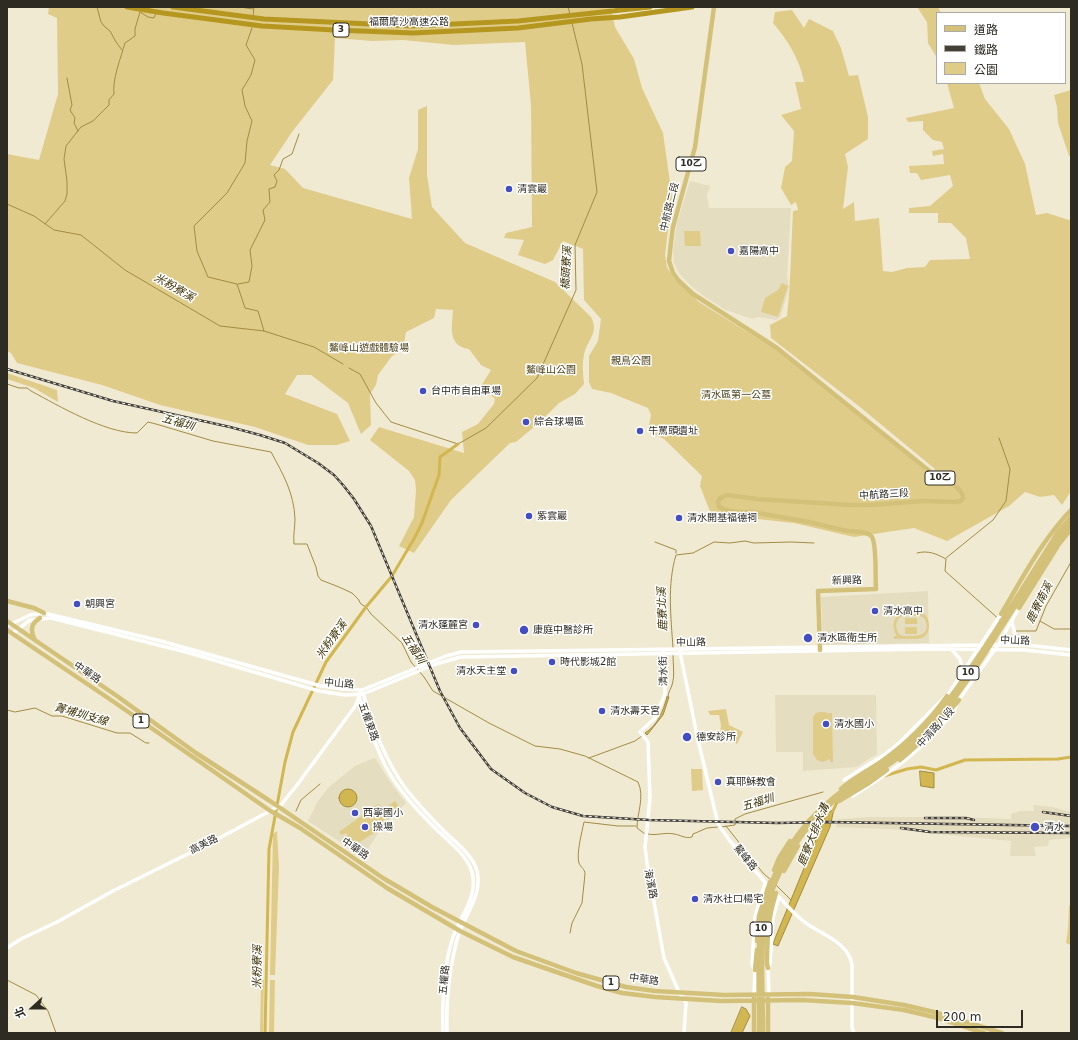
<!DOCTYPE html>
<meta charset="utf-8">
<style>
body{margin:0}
#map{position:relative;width:1078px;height:1040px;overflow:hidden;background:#f0ead3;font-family:"DejaVu Sans","Noto Sans TC",sans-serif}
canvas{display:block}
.frame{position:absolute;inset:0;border:8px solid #2e2b23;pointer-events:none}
.legend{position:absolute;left:936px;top:12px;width:130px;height:72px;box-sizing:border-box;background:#fff;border:1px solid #abaaa7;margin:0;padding:5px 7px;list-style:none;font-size:12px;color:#2e2b23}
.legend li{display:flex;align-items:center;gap:8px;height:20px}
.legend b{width:20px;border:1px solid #abaaa7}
.north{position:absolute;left:12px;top:988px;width:40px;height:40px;-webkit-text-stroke:3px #fff;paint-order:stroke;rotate:249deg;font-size:11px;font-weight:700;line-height:16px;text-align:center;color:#2e2b23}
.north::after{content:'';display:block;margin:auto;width:14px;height:18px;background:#2e2b23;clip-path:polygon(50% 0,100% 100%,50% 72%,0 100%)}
.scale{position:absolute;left:936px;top:1010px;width:87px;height:18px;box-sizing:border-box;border:2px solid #2e2b23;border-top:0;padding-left:5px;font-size:12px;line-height:14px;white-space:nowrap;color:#2e2b23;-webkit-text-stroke:3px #fff;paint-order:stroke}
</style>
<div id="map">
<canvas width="1078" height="1040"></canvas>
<div class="frame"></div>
<ul class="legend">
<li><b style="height:5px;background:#d3c179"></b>道路</li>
<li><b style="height:5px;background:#444037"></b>鐵路</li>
<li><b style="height:11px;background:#e0cc89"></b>公園</li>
</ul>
<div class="north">北</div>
<div class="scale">200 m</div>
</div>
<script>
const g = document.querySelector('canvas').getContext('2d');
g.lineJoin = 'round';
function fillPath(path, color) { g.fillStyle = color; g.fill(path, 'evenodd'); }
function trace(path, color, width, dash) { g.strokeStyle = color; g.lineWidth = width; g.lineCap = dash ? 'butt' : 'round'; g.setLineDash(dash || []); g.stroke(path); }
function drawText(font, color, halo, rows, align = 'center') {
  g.font = font + ' "DejaVu Sans","Noto Sans TC",sans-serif'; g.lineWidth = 3; g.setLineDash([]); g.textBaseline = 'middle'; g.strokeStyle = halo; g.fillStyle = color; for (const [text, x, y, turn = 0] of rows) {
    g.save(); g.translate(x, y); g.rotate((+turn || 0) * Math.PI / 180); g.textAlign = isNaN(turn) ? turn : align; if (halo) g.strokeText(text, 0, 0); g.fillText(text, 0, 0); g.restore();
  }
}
const built = new Path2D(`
 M 690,181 L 710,186 L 707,195 L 709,208 L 791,208 L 787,276 L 789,288 L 780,318 L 776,320 L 758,317 L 752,319 L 726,310 L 705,297 L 690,285 L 679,273 L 674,263 L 673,249 L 677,223 Z
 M 928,591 L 929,643 L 823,645 L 821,597 Z
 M 775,695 L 875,695 L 876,696 L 877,754 L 856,767 L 803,771 L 803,752 L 776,752 Z
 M 374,758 L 376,759 L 388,779 L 406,803 L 389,820 L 377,835 L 363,857 L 308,821 L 318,801 L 329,787 L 355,766 Z
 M 1033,805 L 1053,807 L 1071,812 L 1071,838 L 1049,840 L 1048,846 L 1034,847 L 1036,856 L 1010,856 L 1011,841 L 889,829 L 836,827 L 838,819 L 872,817 L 960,817 L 1011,819 L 1011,814 L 1020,811 L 1034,811 Z`);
const green = new Path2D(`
 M 49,7 L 611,7 L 615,27 L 634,59 L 642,88 L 663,133 L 672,196 L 665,255 L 667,267 L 673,277 L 699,302 L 788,357 L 932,475 L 935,469 L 860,407 L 771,338 L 770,325 L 787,316 C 791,281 791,246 793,211 L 798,210 L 796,202 L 791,205 L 781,188 L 785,167 L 792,161 L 794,131 L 781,115 L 801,109 L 795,82 L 804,82 C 800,60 787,39 773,23 L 775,12 L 792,10 L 804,28 L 809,19 L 833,31 L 841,48 L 849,76 L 858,75 L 868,117 L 868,139 L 845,154 L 848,167 L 843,209 L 854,202 L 855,221 L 879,218 L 883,271 L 892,272 L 907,268 L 925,267 L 930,260 L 970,259 L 966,238 L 951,223 L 938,223 L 938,213 L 909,213 L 909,208 L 930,206 L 953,186 L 950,175 L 921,180 L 917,173 L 910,173 L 909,166 L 944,164 L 943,154 L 933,156 L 932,151 L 944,149 L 942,142 L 933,140 L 923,130 L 923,121 L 908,122 L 906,118 L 954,108 L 947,83 L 979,83 L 985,99 L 1009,129 L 1025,164 L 1036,215 L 1047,213 L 1069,220 L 1071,218 L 1071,491 L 1062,505 L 1054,495 L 1040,497 L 1025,492 L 1009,506 L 947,541 L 914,528 L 854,537 L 794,523 L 711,514 L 700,486 L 702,476 L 664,439 L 651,433 L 648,430 L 651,415 L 648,408 L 611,393 L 592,389 L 589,382 L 589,356 L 598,341 L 601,319 L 584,300 L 583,249 L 563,241 L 553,260 L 545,264 L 518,255 L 524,240 L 504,238 L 506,233 L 532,227 L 531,105 L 525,42 L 454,45 L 403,40 L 372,41 L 335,38 L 333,80 L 292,132 L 270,165 L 285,169 L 303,188 L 412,219 L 409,178 L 418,149 L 418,110 L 427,106 L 427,175 L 432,207 L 465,243 L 555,282 L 591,317 C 600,333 586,341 584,355 C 582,364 583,374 584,384 L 575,394 L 559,403 L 540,422 L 516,442 L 510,443 L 451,500 L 414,553 L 399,546 L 414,517 L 416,490 L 415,480 L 409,471 L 370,440 L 379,427 L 464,453 L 462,432 L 478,424 L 494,404 L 495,399 L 481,386 L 491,370 L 481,365 L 469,349 C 447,346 452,326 453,310 L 436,309 L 434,318 L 406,332 L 403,350 L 392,356 L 378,375 L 376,385 L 370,394 L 371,425 L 361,434 L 348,403 L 311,375 L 297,375 L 285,394 L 337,414 L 350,441 L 337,445 L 308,445 L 255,427 L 160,405 L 102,385 L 17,363 L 11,353 L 7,351 L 7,154 L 39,160 L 58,94 L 57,18 L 48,14 Z
 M 917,7 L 938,7 L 941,13 L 937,13 L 937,58 L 928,43 L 927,22 Z
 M 1071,90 L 1071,156 L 1069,156 L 1058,123 L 1057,107 L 1054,95 Z
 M 684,231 L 700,231 L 701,246 L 685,246 Z
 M 782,283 L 788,286 L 778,317 L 761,312 L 765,298 L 778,290 Z
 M 7,373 L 57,390 L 58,402 L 34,388 L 7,379 Z
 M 902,613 C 908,613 919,611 924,614 C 931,619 931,635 922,638 C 914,640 902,638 894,639 L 894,636 L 897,636 C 892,628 892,617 902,613 ZM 902,616 L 919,616 L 924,618 C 931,631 924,636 911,636 C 906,636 903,637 899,634 C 895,627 895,620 902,616 Z
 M 905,618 L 917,618 L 917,624 L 905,624 Z
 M 905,627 L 917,627 L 917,634 L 905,634 Z
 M 726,709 L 729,725 L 743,732 L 737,744 L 720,734 L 721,725 L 719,715 L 710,715 L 708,711 Z
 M 820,712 L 825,712 L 829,714 L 829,713 L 832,713 L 833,762 L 830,762 L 830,759 L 823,762 L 817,760 L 813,754 L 813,717 L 816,713 Z
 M 691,769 L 702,769 L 703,790 L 692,791 Z
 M 395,801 L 400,808 L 388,817 L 383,810 Z
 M 378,804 L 381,807 L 377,810 L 383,816 L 385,822 L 379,830 L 358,843 L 350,841 L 346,833 L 341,835 L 339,832 Z
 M 277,831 L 279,867 L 275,975 L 270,975 L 273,834 Z
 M 1071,905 L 1071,945 L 1066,943 L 1068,929 L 1069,906 Z
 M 261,980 L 264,980 L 263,1033 L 260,1033 Z
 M 270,980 L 275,980 L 274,1033 L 269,1033 Z`);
const water = new Path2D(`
 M 667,697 L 669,697 L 663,715 L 647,735 L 645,733 C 658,725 663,711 667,697 Z
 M 920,771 L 934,773 L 934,788 L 921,786 Z
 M339 798a9 9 0 1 1 18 0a9 9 0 1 1-18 0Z
 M 834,809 L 830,827 L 778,946 L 773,944 L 776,936 L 826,815 Z
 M 742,1007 L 746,1009 L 750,1016 L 742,1033 L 731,1033 Z`);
const stream = new Path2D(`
 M 97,7 L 101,22 L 104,26 L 110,31 L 116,42 L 122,50
 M 240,7 L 253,9
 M 568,7 L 570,14
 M 253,16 L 254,7
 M 252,28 L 246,45 L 255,60 L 251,75 L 242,90 L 245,106 L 252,121 L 247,141 L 245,163 L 227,193 L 194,226 L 197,251 L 208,277 L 237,284 L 245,308 L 258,311 L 264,331
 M 67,78 L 72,105 L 70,110 L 75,118 L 74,123 L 78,131
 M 7,204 L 34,216 L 54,230 L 81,235 L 125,270 L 220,326 L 264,331 L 314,347 L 343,364
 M 45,224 L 65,201 L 67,194 L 67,181 L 64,159 L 66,146 L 81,127 L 93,121 L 109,105 L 109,100 L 114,94 C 112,80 121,57 125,43 L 135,36 L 135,29 L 140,12 L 148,17 L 154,18 L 156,13
 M 238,284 L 249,282 L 252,266 L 250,250 L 265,220 L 263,210 L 270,202 L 269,189 L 275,187 L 277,181 L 274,175 L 279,170 L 283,159 L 292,154 L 299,134
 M 349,368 L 360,374 L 376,403 L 391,422 L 458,444 L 486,428 L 537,378 L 576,290 L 575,245 L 597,192 L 582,64 L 572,23
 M 7,384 L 19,388 L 27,388 L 31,391 C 59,406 105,433 137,433 L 148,422 L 156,424 L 213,441 L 271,452 C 283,474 294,493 295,519 C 295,527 293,535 294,544 L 307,544 L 316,567 L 318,576 L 321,580 L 339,587 L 352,593 L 358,599 L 361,604 L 366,607 L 371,614 L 402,643 L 411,662 L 424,677 L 433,691 L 489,723 L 535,746 L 560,749 L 585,756 L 638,782 C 645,797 637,813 637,828 L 645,834
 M 655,542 L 676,550 L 676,553
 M 917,553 C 928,550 937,554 946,559 L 945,571 L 1001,621
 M 946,558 L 993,520 L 1006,501 L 1010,469 L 999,438
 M 1040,621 L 1054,629 L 1071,629
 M 1016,631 L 1036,631 L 1046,606 L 1071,562
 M 673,648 C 671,617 667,585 676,555 L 693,553 L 714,542 L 730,543 L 745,541 L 754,543 L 791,542 L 814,543
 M 668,697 C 668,692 671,689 672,685 C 675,676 673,664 673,655
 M 7,710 L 15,712 L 35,708 L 52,716 L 62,716 L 117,733 L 130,733 L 146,743 L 149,743
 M 589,758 L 635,741 L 642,736
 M 296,811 L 301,800 L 320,784
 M 726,826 L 763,873 L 771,880
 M 721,827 L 735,825 L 735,819 L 745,814 L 823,792
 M 648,834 C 656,836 665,832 674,834 C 681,835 685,839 692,837 L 693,834 L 707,828 L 718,827
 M 776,885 L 791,900
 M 570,933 L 572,923 L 582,903 L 585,874 C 585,869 581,868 579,863 C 576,854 582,832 584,822 L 618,826 L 636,826
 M 7,980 L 36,995 L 48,1011 L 56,1033`);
const canal = new Path2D(`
 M 884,776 L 907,769 L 921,767 L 936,770 L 965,760 L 1058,759 L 1071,757
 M 833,811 L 838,800
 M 265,1033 L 269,849 L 285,762 L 293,732 L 326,662 L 366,607 L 392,576 L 415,537 L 422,523 L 439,475 L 440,457 L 458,444`);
const tertiary = new Path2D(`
 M 1012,622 L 1015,635 L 1023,645
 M 7,626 L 30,615 L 44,613 L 161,641 L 321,686 L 343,689 L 362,690 L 446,656 L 461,652 L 981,645 L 1026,645 L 1071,650
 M 12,634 L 30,620 L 51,618 L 186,652 L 319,691 L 345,695 L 363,694 L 436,664 L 461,657 L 932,649 L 1025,650 L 1071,655
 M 951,649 L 960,659 L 963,672
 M 664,651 L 665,694 L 655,718 L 640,732 L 648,742 L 650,798 L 645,847 L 647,863 L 664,958 L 679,992 L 686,1003 L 684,1033
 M 680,652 L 698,740 L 718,824 L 730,841 L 769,887
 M 363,693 C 373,727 385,760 406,789 C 418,804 431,818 445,832 C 455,841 474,857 477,871 C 483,897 463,916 457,940 C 449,970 446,1002 447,1033
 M 359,696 C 367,720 374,744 386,767 C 398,790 418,811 437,830 C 450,843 471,858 473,877 C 476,900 460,916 453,937 C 443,967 442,1001 443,1033
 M 947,696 L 1001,614
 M 958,701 L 998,645 L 1019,608
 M 844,780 L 884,755 L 899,743 L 946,696
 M 853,796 C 891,772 931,745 956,707
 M 775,893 C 784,902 792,912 802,920 C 818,934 849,941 852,965 L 852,1028 L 854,1033
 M 7,948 L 21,939 L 57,922 L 113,891 L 212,842 L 281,805 L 297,785 L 356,705 L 360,693
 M 755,972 L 752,964 L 755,916 L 765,883
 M 754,994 L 755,970
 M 769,994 L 768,968 L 770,964 L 773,918 L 779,897`);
const primary = new Path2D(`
 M 714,7 L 695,147 L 673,227 L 671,242 L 669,261 L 673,273 L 679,281 L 693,294 L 777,348 L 933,474 C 943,480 962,485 963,498 L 961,501 L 957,502 L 923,501 L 871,505 L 850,505 L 757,499 L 727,495 L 720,498 L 718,502 L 719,507 C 730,514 745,511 758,513 C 775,516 792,519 809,522 C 823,525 835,529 849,531 C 855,532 868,531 872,537 C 877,545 875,579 876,589 L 818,591 L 820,650
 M 7,601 L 34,608 L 44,613
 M 1019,608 L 1059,544 L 1071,529
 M 1001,614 C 1022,579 1042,540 1071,510
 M 7,621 L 117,696 L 196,753 L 270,801 L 383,878 L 432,907 L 516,951 L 576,973 L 626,987 L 655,991 L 724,995 L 810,994 L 853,997 L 904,1005 L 934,1012 L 1002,1033
 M 7,630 L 114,702 L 269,810 L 300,828 L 387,888 L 460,931 L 513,957 L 597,986 L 622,993 L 655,997 L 721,1001 L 802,1000 L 852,1003 L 904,1010 L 938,1018 L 984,1033
 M 35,640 C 30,631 31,623 40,618
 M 900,760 C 922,742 941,721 959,700
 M 841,789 C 853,778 868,771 882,761 C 906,744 930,720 947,696
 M 839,801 L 869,783 L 887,770
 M 774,870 L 779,858 L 790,841
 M 784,871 L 798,846
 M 757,941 L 759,916 L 770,882
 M 768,968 L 767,964 C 767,939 768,917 776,893
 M 755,970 L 757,950
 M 754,998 L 754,1033
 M 759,1033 C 760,994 756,955 762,917 C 769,872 798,825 833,798 C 847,786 864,778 879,767 C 895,756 911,742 925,728 C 951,700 971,667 992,636 C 1014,602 1036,567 1058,532 L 1071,517
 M 763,1033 C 763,996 760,957 765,920 C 771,877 801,828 834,801 C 850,788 869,779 885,767 C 901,757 916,743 929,729 C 956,700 977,666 998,633 C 1019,600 1041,568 1061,535 L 1071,522
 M 768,1033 L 768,999`);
const motorway = new Path2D(`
 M 127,7 L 163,13 L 262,26 L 334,30 L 413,33 L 518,28 L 591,19 L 620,17 L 692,7
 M 173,7 L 264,19 L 412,26 L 518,21 L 650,7`);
const rail = new Path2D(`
 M 7,369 L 113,401 L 230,427 L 260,435 L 285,443 L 318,463 L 334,475 L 343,485 L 354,499 L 371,526 L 440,691 L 460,728 L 491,769 L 525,793 L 552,807 L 583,816 L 649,820 L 778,823 L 827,822 L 1071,826
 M 1043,812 L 1071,816
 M 925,818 L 966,818 L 974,820
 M 901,828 L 930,832 L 1071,833`);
const markers = [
 [509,189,4,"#444ec3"],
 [731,251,4,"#444ec3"],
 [423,391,4,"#444ec3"],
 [526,422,4,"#444ec3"],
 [640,431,4,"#444ec3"],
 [529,516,4,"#444ec3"],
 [679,518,4,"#444ec3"],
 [77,604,4,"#444ec3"],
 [875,611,4,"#444ec3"],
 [476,625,4,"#444ec3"],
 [524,630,5,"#444ec3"],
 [808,638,5,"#444ec3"],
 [552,662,4,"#444ec3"],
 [514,671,4,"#444ec3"],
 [602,711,4,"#444ec3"],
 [826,724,4,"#444ec3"],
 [687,737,5,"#444ec3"],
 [718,782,4,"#444ec3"],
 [355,813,4,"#444ec3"],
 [365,827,4,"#444ec3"],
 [1035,827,5,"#444ec3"],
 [695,899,4,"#444ec3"]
];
const shields = [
 [341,30,16],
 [691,164,30],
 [940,478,30],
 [968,673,22],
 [141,721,16],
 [761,929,22],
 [611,983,16]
];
const shieldNames = [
 ["3",341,30],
 ["10乙",691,164],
 ["10乙",940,478],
 ["10",968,673],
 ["1",141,721],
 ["10",761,929],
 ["1",611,983]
];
const streetNames = [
 ["福爾摩沙高速公路",409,22],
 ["中航路二段",670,207,-76],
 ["中航路三段",884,495,-3],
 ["新興路",847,581,-2],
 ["中山路",1015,641,2],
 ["中山路",691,643,-1],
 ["清水街",664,671,-91],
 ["中華路",87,673,34],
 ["中山路",339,684,5],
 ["五權東路",368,722,70],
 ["中清路八段",936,728,-48],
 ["高美路",204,845,-27],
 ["中華路",355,849,34],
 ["鰲峰路",745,858,51],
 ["海濱路",650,884,79],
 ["五權路",445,980,-84],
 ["中華路",644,980,8]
];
const poiNames = [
 ["清雲巖",517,189],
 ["嘉陽高中",739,251],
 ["台中市自由車場",431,391],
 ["綜合球場區",534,422],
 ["牛罵頭遺址",648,431],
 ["紫雲巖",537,516],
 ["清水開基福德祠",687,518],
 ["朝興宮",85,604],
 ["清水高中",883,611],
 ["清水蓬麓宮",468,625,"right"],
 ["康庭中醫診所",533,630],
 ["清水區衛生所",817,638],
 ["時代影城2館",560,662],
 ["清水天主堂",506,671,"right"],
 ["清水壽天宮",610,711],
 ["清水國小",834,724],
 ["德安診所",696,737],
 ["真耶穌教會",726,782],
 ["西寧國小",363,813],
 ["操場",373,827],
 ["清水",1044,827],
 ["清水社口楊宅",703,899]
];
const parkNames = [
 ["鰲峰山遊戲體驗場",369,348],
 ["親鳥公園",631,361],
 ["鰲峰山公園",551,370],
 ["清水區第一公墓",736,395]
];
const waterNames = [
 ["橋頭寮溪",567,268,-87],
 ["米粉寮溪",174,288,30],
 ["五福圳",178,423,16],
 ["鹿寮南溪",1040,603,-63],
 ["鹿寮北溪",663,609,-92],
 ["米粉寮溪",332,640,-54],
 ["五福圳",413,649,57],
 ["菁埔圳支線",81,715,16],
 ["五福圳",758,803,-17],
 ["鹿寮大排水溝",814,835,-68],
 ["米粉寮溪",258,967,-89]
];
fillPath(built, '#e5ddc0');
fillPath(green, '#e0cc89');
fillPath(water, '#d2b650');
trace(water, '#a18c42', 1);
trace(stream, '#a18c42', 1);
trace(canal, '#d2b650', 3);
trace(tertiary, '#fff', 3.5);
trace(primary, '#d3c179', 4.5);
trace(motorway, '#b59720', 5);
trace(rail, '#444037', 2.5);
trace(rail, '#fff', 1, [3]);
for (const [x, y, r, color] of markers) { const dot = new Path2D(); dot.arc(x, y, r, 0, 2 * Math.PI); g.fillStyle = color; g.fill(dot); trace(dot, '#fff', 1.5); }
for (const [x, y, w] of shields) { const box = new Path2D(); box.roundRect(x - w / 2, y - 7, w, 14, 3); g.fillStyle = '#fff'; g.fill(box); trace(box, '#2e2b23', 1); }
drawText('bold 9px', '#2e2b23', null, shieldNames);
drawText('10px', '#2e2b23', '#fff', streetNames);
drawText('10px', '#2e2b23', '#fff', poiNames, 'left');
drawText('10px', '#4e4218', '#fff', parkNames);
drawText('italic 11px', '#3c3003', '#fff', waterNames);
</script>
